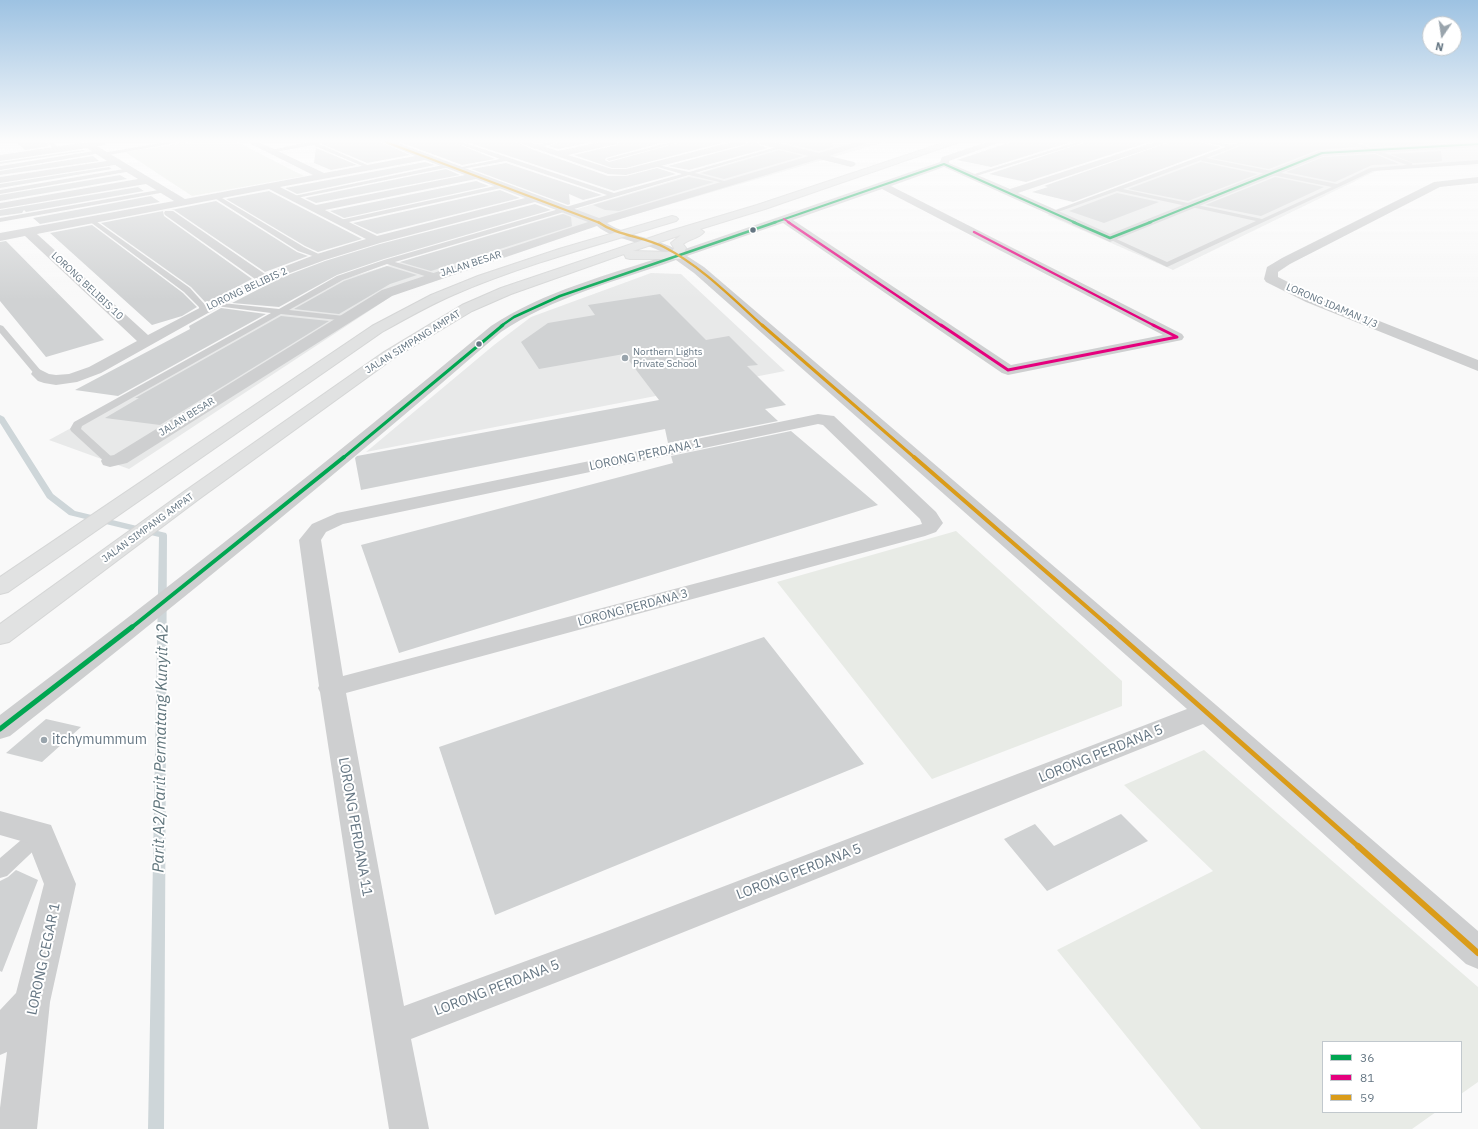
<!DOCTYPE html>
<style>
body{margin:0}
#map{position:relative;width:1478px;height:1129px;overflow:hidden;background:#f9f9f9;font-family:"IBM Plex Sans",sans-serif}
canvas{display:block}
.legend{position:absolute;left:1322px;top:1041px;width:140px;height:72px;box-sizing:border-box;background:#fff;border:1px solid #c1c8cd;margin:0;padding:5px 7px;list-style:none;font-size:12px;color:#657683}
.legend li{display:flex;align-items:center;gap:8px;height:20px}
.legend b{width:20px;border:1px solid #c1c8cd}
.north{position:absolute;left:1422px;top:16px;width:40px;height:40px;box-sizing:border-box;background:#fff;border:1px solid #c1c8cd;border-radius:50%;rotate:193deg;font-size:11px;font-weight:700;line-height:16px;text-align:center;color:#657683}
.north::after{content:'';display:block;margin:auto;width:14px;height:18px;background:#99a4ac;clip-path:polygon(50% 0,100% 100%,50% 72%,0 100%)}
</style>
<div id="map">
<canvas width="1478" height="1129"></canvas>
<ul class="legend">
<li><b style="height:5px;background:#00a651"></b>36</li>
<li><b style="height:5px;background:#e5007d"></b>81</li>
<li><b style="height:5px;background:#da9c1a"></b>59</li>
</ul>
<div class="north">N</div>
</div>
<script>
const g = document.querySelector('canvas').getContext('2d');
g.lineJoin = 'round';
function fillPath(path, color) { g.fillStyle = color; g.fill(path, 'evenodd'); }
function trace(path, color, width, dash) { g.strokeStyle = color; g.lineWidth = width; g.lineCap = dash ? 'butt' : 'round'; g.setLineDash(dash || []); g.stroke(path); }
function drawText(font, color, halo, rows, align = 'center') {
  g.font = font + ' "IBM Plex Sans",sans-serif'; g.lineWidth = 4; g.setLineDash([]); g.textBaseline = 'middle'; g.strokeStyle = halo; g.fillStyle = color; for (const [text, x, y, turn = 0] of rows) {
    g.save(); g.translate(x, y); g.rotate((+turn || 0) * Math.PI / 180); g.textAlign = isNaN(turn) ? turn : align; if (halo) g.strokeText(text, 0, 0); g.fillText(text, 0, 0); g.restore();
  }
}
const built = new Path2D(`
 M 774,142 L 885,142 L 592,227 L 401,290 L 129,469 L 49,440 L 347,278 L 788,146 Z
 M 1239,142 L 1478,142 L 1478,164 L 1380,169 L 1173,270 L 1047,215 Z
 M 651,273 L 681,274 L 785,371 L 366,452 L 494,345 L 531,317 Z`);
const green = new Path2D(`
 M 192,142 L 237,142 L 304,176 L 192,196 L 125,152 Z
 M 956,531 L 1122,681 L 1122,706 L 932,779 L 777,582 Z
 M 1204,750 L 1478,987 L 1478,1082 L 1461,1094 L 1461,1042 L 1323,1042 L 1323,1112 L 1436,1112 L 1412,1129 L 1201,1129 L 1057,950 L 1213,871 L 1124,785 Z`);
const stream = new Path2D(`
 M 0,415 L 4,417 L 53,494 L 75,511 L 166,533 L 167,535 L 164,1129 L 148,1129 L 159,537 L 69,515 L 47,498 L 0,423 Z`);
const building = new Path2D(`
 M 16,142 L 46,142 L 49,146 L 25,150 Z
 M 322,142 L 381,142 L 410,155 L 367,163 L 322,144 Z
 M 400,142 L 453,142 L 495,159 L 462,165 Z
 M 467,142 L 516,142 L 534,150 L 608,176 L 626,176 L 657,168 L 676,174 L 614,191 Z
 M 560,142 L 592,142 L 558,149 L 549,146 Z
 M 619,142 L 664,142 L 606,158 L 605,160 L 609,162 L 681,142 L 725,142 L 626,168 L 612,168 L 574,155 L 617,145 Z
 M 748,142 L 757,142 L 759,145 L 768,148 L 689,170 L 668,166 L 746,145 Z
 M 781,142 L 832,142 L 833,147 L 819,151 Z
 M 1011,142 L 1071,142 L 991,167 L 957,160 Z
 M 1086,142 L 1149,142 L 1026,182 L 989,174 Z
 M 1170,142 L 1201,142 L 1221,147 L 1073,202 L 1032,192 L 1048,187 L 1044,186 Z
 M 1249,142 L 1345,142 L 1356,147 L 1318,150 L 1269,169 L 1211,158 Z
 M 1359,142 L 1441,142 L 1441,143 L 1371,147 Z
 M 316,148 L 357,165 L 331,170 L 314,163 Z
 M 84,150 L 85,151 L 0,164 L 0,162 Z
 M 779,150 L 803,156 L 724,179 L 701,173 Z
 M 1441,151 L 1442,161 L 1435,162 L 1413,163 L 1390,154 Z
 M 1375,154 L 1399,164 L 1372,165 L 1335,182 L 1286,172 L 1323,157 Z
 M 93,156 L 99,161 L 0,175 L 0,171 Z
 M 425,162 L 435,165 L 297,194 L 285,188 Z
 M 1201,162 L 1258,174 L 1188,201 L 1128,189 Z
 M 506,163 L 602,195 L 583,200 L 569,194 L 570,204 L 568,205 L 471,169 Z
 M 109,167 L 112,169 L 0,188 L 0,184 Z
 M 446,169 L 460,175 L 316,203 L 305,198 Z
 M 120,175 L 127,179 L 0,201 L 0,195 Z
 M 689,177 L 714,182 L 619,211 L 605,210 L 593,205 Z
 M 1275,177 L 1324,187 L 1261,216 L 1205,205 Z
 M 476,181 L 489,186 L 344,218 L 330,211 Z
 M 138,187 L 144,191 L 26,212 L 24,210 L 22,213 L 0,216 L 0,210 Z
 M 500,190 L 520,198 L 377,234 L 353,223 Z
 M 269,191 L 362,239 L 318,252 L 305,246 L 226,199 Z
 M 1117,193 L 1159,202 L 1104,223 L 1069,211 Z
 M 151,196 L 160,202 L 40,224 L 33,218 Z
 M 216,201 L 297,252 L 308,256 L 265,272 L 174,210 L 171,210 Z
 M 535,204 L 551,210 L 384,259 L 337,275 L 279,307 L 232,303 L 280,278 L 325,261 L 380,244 Z
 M 163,211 L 164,216 L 252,279 L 206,303 L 191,287 L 101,223 Z
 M 563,214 L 571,217 L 572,226 L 431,271 L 400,262 Z
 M 92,225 L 183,293 L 197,307 L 182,316 L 152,325 L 50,233 Z
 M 6,241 L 104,340 L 46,357 L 0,301 L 0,242 Z
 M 387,266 L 417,275 L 390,284 L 339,314 L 294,309 L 344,281 Z
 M 660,294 L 706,340 L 729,336 L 758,365 L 747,366 L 786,405 L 765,409 L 778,421 L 668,443 L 665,429 L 361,490 L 355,458 L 357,456 L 659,400 L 624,354 L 539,369 L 521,342 L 548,323 L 595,315 L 588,305 Z
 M 221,308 L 266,314 L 118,396 L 75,390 L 190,329 L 189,326 Z
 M 281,316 L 329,321 L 160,425 L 105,418 L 139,398 L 135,398 Z
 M 791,431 L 878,505 L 399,653 L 361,545 L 673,463 L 671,456 Z
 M 764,637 L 864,764 L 495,915 L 439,747 Z
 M 46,719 L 81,727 L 42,762 L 6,753 Z
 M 1121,814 L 1148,841 L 1047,891 L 1004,839 L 1035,824 L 1054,846 Z
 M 16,870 L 38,880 L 2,972 L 0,971 L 0,881 L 8,877 Z`);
const service = new Path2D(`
 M 47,142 L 52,142 L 60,149 L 55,150 Z
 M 167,142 L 180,142 L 103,156 L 101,153 L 0,170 L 0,166 L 100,150 L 102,153 Z
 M 309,142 L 321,142 L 319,144 L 372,167 L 367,168 L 313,145 L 269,153 L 266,151 Z
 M 454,142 L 462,142 L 614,193 L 682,174 L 654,166 L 654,164 L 689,172 L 780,146 L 785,147 L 695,173 L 728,182 L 728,184 L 689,175 L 395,262 L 437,274 L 437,278 L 431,278 L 387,264 L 343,280 L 289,310 L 344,316 L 348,319 L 347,321 L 281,314 L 82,426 L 81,429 L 114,459 L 116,461 L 114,463 L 106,463 L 71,431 L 70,429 L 74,422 L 271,313 L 216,306 L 212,304 L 213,302 L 279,309 L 337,276 L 384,260 L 607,195 L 506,161 L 457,170 L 457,168 L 500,159 Z
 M 549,142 L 559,142 L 535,149 L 532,147 Z
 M 671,142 L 680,142 L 609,161 L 606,159 Z
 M 1077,142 L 1085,142 L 973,177 L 968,176 Z
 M 1202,142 L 1214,142 L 1232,145 L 1240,142 L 1248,142 L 1206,158 L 1337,184 L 1370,168 L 1407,165 L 1346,142 L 1354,142 L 1412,163 L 1412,165 L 1478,160 L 1478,164 L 1373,171 L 1167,267 L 1107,238 L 1112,237 L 1167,262 L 1256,221 L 1117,191 L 1055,213 L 1050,212 L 1226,147 ZM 1201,160 L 1202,161 L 1332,187 L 1262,219 L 1123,189 Z
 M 448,164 L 451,166 L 450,167 L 292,199 L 289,197 Z
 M 130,168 L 132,169 L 132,171 L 0,194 L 0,190 Z
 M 504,184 L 506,185 L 506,187 L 340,224 L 337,222 L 340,220 Z
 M 164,189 L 166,190 L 166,192 L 0,222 L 0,218 Z
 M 213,195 L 217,195 L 304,247 L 325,257 L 321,259 L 298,251 L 213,197 Z
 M 89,219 L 93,219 L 190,288 L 207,307 L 206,312 L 200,312 L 199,307 L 184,292 L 89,221 Z
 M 0,325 L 3,326 L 42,372 L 44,374 L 42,376 L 36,376 L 0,333 Z
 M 40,827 L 46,829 L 49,834 L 46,839 L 7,876 L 0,878 L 0,858 L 34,829 Z`);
const minor = new Path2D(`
 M 88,142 L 106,142 L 105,145 L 97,146 L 185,199 L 313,175 L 247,142 L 259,142 L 324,173 L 415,156 L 382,142 L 395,142 L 599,218 L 809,156 L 759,144 L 758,142 L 774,142 L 819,153 L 856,142 L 870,142 L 829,156 L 854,162 L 856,164 L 854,166 L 851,167 L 819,159 L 607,223 C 629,237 656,237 679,251 L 940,162 L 942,157 L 987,142 L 1000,142 L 949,161 L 949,163 L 1010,189 L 1155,142 L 1169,142 L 1018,193 L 1110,234 L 1319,151 L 1478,142 L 1478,147 L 1323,156 L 1110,242 L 944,167 L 891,186 L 1182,334 L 1184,337 L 1182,340 L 1177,341 L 1008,375 L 1002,373 L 783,223 L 687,256 L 704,267 L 1216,705 L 1478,931 L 1478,969 L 1466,964 L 1203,724 L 614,960 L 411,1039 L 429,1129 L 389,1129 L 353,908 L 320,692 L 318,688 L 319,686 L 299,540 L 312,524 L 337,513 L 818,414 L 834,416 L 936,512 L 943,523 L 936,532 L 925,536 L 346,693 L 404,1006 L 602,933 L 1187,709 L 694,273 L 676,260 C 617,281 553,297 501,332 C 341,471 176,605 10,736 L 0,739 L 0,715 C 167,589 331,460 491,326 C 544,291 608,275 668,255 C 647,242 615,241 597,226 L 392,296 L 127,463 L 110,467 L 103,465 L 101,461 L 103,457 L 114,455 L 382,290 L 588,222 L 535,202 L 380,243 L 325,260 L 279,277 L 208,313 L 101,373 L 77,382 L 56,385 L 44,383 L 38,381 L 31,374 L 33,371 L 39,369 L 49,374 L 56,375 L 69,374 L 89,367 L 137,341 L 25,236 L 0,241 L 0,233 L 174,201 L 146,184 L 0,209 L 0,203 L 138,179 L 115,165 L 0,183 L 0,177 L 107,161 L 87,148 L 0,161 L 0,155 ZM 425,160 L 465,175 L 316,205 L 280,187 ZM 476,179 L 525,198 L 377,236 L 325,210 ZM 269,189 L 366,239 L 317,254 L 265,274 L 173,211 L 165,211 L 164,213 L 165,215 L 255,279 L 148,335 L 37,234 ZM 882,189 L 1163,335 L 1011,365 L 793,220 ZM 818,424 L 823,425 L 920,519 L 922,524 L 343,676 L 321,540 L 326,532 L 343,524 Z
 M 517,142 L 530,142 L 558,151 L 601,142 L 618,142 L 617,144 L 568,155 L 612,169 L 626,169 L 732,142 L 747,142 L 746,144 L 626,175 L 608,174 Z
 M 1478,177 L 1478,183 L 1440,187 L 1290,264 L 1278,272 L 1278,277 L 1316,296 L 1478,360 L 1478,371 L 1306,302 L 1266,282 L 1264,279 L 1267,267 L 1282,258 L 1434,182 Z
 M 0,811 L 51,825 L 76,884 L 50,1002 L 37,1129 L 0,1129 L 0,1108 L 7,1052 L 0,1055 L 0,1010 L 16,993 L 44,884 L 28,843 L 0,835 Z`);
const trunk = new Path2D(`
 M 946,142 L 959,142 L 765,209 L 700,229 L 704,232 C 699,238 690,239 683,244 L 686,248 L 681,259 L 630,259 L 626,258 L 624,254 L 511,294 L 472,311 L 394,358 L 199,499 L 9,642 L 0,644 L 0,624 L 185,491 L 384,352 L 462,305 L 501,288 L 670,231 L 757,205 ZM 681,235 L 671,243 L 674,248 L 672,252 L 633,251 Z
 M 672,216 L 676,217 L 678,219 L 676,221 C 601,244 525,264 453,295 C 428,306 405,319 382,332 L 8,592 L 0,594 L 0,577 L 372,326 L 431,295 L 478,276 L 559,249 Z`);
const bus1Far4 = new Path2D(`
 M 773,223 L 944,164 L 1076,223
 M 1148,223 L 1322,153 L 1478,144`);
const bus1Far3 = new Path2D(`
 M 1073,222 L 1110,238 L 1151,222
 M 501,326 L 514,317 L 560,296 L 776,222`);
const bus1Far2 = new Path2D(`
 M 343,458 L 503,325`);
const bus1Far1 = new Path2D(`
 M 131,628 L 344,457`);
const bus1 = new Path2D(`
 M 0,729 L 132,627`);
const bus2Far2 = new Path2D(`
 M 784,219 L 790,223`);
const bus2Far1 = new Path2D(`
 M 788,222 L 942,326
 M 974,232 L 1155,326`);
const bus2 = new Path2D(`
 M 941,325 L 1008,370 L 1177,337 L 1153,325`);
const bus3Far5 = new Path2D(`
 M 386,142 L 600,223`);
const bus3Far4 = new Path2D(`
 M 598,222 C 618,236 642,236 664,247 C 701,266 732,298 763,326`);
const bus3Far3 = new Path2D(`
 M 762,325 L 915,458`);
const bus3Far2 = new Path2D(`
 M 914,457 L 1111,628`);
const bus3Far1 = new Path2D(`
 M 1110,627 L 1359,847`);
const bus3 = new Path2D(`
 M 1358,846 L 1478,953`);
const markers = [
 [753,230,3.5,"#657683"],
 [479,344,3.5,"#657683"],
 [625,358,4,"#99a4ac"],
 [44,740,4,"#99a4ac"]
];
const farStreetnames = [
 ["JALAN BESAR",471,264,-18],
 ["LORONG BELIBIS 10",87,286,43],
 ["LORONG BELIBIS 2",247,289,-25],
 ["LORONG IDAMAN 1/3",1332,306,23],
 ["JALAN SIMPANG AMPAT",413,342,-32],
 ["JALAN BESAR",187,417,-32],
 ["JALAN SIMPANG AMPAT",148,528,-36]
];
const farPoinames = [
 ["Northern Lights",633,352],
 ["Private School",633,364]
];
const streetNames = [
 ["LORONG PERDANA 1",645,455,-12],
 ["LORONG PERDANA 3",633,608,-15]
];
const nearPoinames = [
 ["itchymummum",52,740]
];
const nearStreetnames = [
 ["LORONG PERDANA 5",1101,754,-22],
 ["LORONG PERDANA 11",355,827,80],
 ["LORONG PERDANA 5",799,872,-21],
 ["LORONG CEGAR 1",44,959,-78],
 ["LORONG PERDANA 5",497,988,-21]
];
const nearWaternames = [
 ["Parit A2/Parit Permatang Kunyit A2",161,748,-89]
];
fillPath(built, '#e8e9e9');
fillPath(green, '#e8ebe6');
fillPath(stream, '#ced6d9');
fillPath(building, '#d0d2d3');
trace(trunk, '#d5d6d6', 2);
fillPath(service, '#cecfd0');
fillPath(minor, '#cecfd0');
fillPath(trunk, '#e1e2e2');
trace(bus1Far4, '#00a651', 2);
trace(bus1Far3, '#00a651', 2.5);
trace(bus1Far2, '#00a651', 3);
trace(bus1Far1, '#00a651', 4);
trace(bus1, '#00a651', 5);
trace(bus2Far2, '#e5007d', 2);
trace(bus2Far1, '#e5007d', 2.5);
trace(bus2, '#e5007d', 3);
trace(bus3Far5, '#da9c1a', 2);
trace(bus3Far4, '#da9c1a', 2.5);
trace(bus3Far3, '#da9c1a', 3);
trace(bus3Far2, '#da9c1a', 4);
trace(bus3Far1, '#da9c1a', 5);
trace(bus3, '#da9c1a', 6);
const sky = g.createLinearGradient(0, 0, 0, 300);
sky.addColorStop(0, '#9dc2e2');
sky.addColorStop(0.47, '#fcfcfc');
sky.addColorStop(1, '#fcfcfc00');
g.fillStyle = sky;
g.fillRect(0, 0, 1478, 300);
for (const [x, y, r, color] of markers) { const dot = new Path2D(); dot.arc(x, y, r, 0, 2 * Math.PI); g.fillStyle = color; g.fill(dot); trace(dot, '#fff', 1.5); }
drawText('10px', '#657683', '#fff', farStreetnames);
drawText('10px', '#657683', '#fff', farPoinames, 'left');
drawText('12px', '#657683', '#fff', streetNames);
drawText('14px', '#657683', '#fff', nearPoinames, 'left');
drawText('14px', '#657683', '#fff', nearStreetnames);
drawText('italic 16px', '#60757c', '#fff', nearWaternames);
</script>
